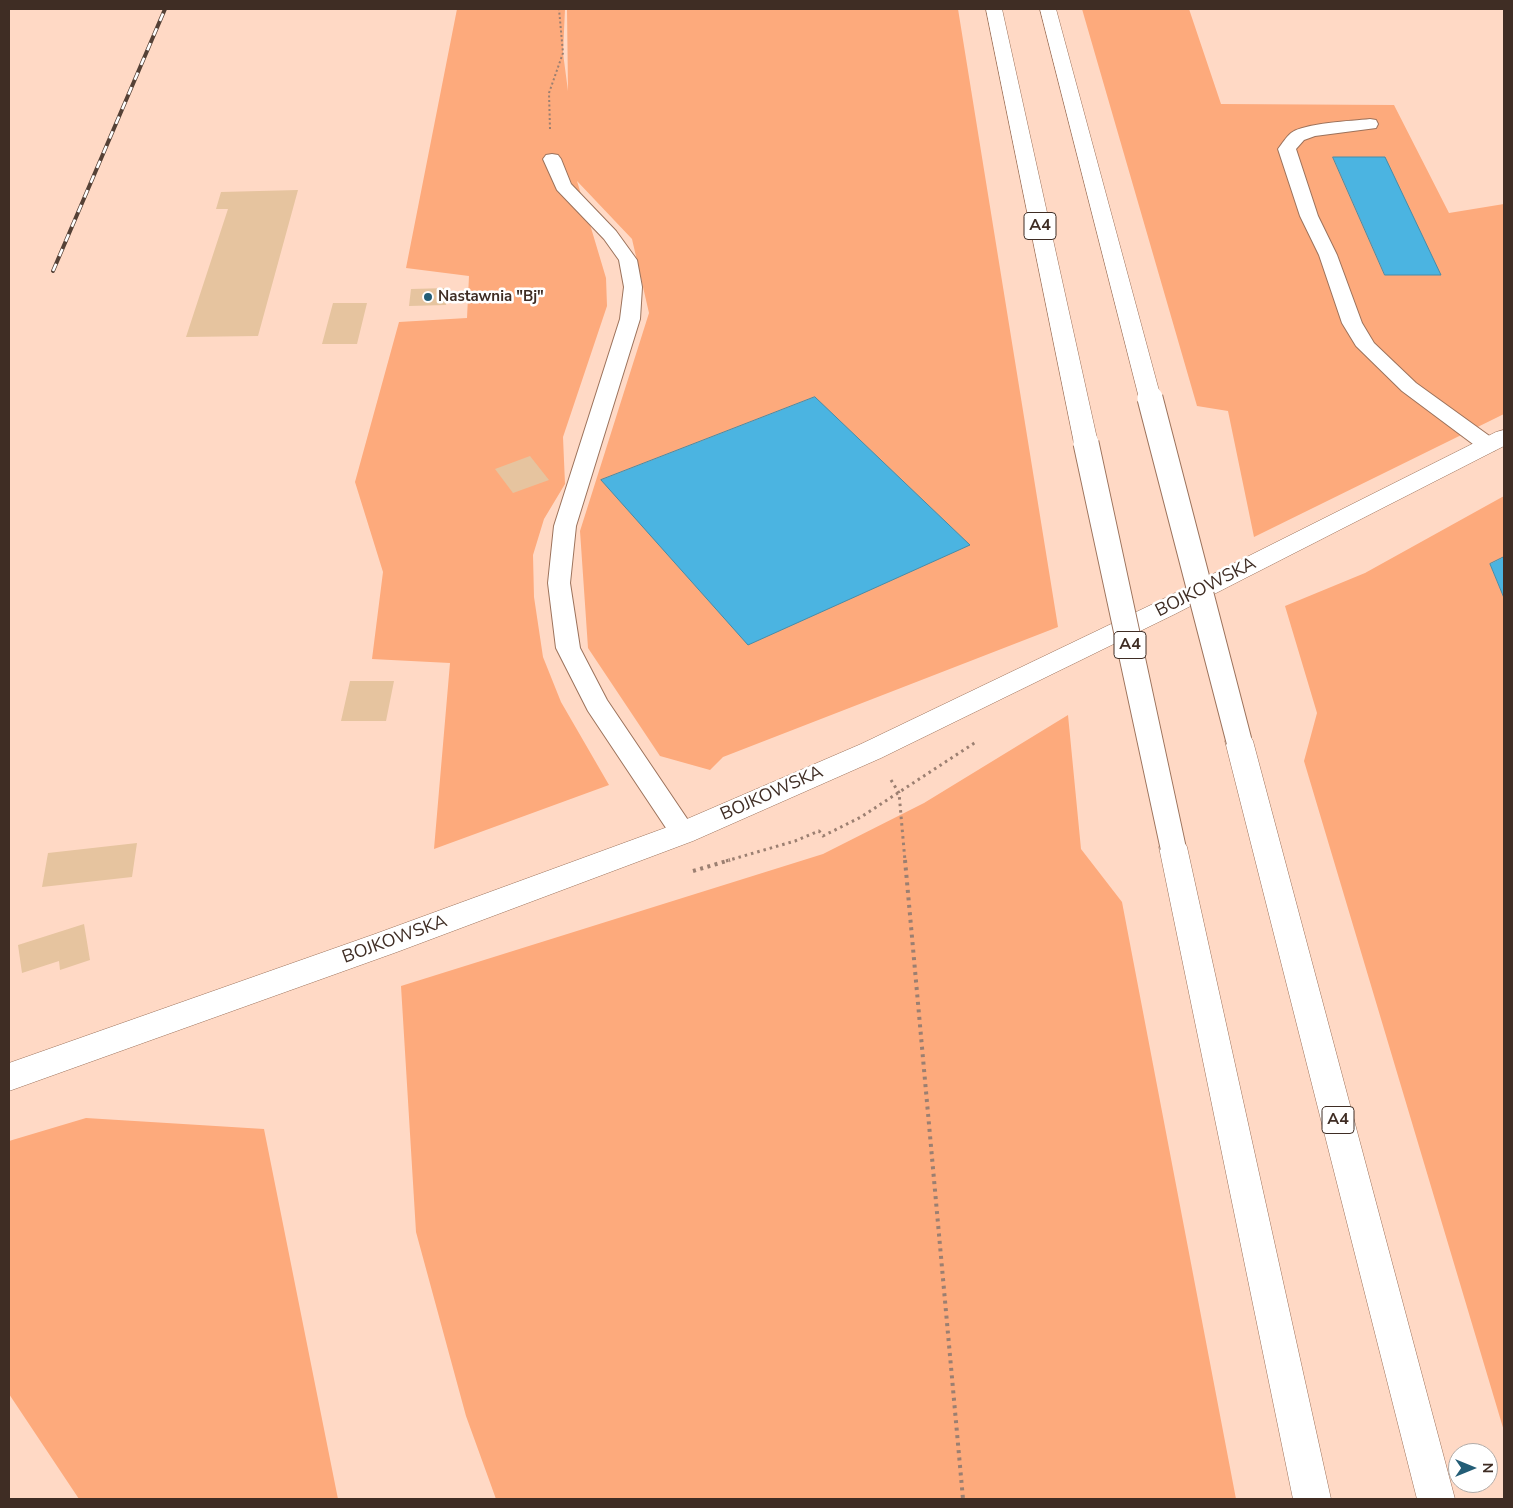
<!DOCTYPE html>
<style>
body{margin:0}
#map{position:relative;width:1513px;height:1508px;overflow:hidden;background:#ffd9c5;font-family:"Nunito Sans",sans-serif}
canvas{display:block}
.frame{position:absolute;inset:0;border:10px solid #3f2d24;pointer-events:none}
.north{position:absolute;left:1448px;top:1443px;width:50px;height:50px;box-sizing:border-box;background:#fff;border:1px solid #b2aba7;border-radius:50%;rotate:90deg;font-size:14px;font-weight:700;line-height:20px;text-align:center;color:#3f2d24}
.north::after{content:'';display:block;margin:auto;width:18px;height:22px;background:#235d76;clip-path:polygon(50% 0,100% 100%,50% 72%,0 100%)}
</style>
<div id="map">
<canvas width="1513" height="1508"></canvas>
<div class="frame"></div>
<div class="north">N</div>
</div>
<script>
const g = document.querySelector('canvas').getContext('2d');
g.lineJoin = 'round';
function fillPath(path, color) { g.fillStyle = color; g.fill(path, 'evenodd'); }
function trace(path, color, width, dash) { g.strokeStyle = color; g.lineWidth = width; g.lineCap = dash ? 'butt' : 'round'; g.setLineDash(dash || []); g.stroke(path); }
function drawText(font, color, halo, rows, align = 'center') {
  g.font = font + ' "Nunito Sans",sans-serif'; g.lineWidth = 5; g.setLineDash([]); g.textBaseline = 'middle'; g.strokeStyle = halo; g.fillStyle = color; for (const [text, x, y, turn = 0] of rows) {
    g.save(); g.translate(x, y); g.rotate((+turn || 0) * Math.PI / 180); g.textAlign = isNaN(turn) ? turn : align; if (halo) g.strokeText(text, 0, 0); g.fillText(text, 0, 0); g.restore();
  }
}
const green = new Path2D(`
 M 457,9 L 565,9 L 563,53 L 568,91 L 567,9 L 958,9 L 1058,627 L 723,757 L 710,770 L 660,756 L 588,648 L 580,531 L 649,313 L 632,239 L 577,181 L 606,278 L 607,306 L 563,437 L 565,484 L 544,519 L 533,555 L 534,597 L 543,657 L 561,702 L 609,785 L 434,849 L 450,663 L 372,659 L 383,572 L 355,482 L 399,322 L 467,318 L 469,276 L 406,268 Z
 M 1082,9 L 1189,9 L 1221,104 L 1394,105 L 1449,213 L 1504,204 L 1504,414 L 1254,537 L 1228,411 L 1197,406 Z
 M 1504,496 L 1504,557 L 1490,564 L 1504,598 L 1504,1431 L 1304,761 L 1317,713 L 1285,606 L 1365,573 Z
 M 1068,715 L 1081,849 L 1122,902 L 1236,1499 L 496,1499 L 466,1416 L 416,1232 L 401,986 L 823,854 L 924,803 Z
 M 86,1118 L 264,1129 L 338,1499 L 79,1499 L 9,1394 L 9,1141 Z`);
const water = new Path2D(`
 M 1333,157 L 1385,157 L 1441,275 L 1385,275 Z
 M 815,397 L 970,545 L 748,645 L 601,480 Z
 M 1504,557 L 1504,598 L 1490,564 Z`);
const building = new Path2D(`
 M 298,190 L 258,336 L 186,337 L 228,209 L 216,209 L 221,192 Z
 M 448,288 L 446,305 L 409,306 L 411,289 Z
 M 333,303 L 367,303 L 357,344 L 322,344 Z
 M 530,456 L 549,480 L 513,493 L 495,469 Z
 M 350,681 L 394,681 L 386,721 L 341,721 Z
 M 137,843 L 132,877 L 42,887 L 48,853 Z
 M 84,924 L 90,960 L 60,970 L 59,961 L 22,973 L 18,945 Z`);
const pathFar2 = new Path2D(`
 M 550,129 L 549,93 L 563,53 L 559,9`);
const pathFar1 = new Path2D(`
 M 891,780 L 899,793 L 905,861
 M 726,861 L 795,841 L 819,831 L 823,836 L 861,817 L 976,742`);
const path = new Path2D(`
 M 905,860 L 963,1499
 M 693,871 L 730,860`);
const lane = new Path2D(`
 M 1370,119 L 1376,120 L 1378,124 L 1376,128 L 1315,136 L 1304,140 L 1296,149 L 1318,216 L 1337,255 L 1362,323 L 1374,343 L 1416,383 L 1495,440 L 1498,445 L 1495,450 L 1488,452 L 1481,450 L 1402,391 L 1356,346 L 1342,323 L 1319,255 L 1300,216 L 1278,149 C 1282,144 1286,137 1291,133 C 1304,123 1352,121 1370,119 Z
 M 552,154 L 558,155 L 561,159 L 571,184 L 616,231 L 637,260 L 642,287 L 640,319 L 576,526 L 570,583 L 580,648 L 607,700 L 692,826 L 696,833 L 692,840 L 683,843 L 674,840 L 588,711 L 556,648 L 548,583 L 554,526 L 620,319 L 624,287 L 619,260 L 604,239 L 557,190 L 543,159 L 546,155 Z`);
const secondary = new Path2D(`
 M 1504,430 L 1504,446 L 1175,614 L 881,758 L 693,841 L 397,952 L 9,1091 L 9,1063 L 375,934 L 673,825 L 861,744 L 1157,602 L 1496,432 Z`);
const highway = new Path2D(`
 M 986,9 L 1002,9 L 1098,443 L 1094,448 L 1086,450 L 1078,448 L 1074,443 Z
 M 1040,9 L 1056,9 L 1161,398 L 1158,403 L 1150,405 L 1142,403 L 1139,398 Z
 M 1239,731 L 1249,734 L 1253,741 L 1455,1499 L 1417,1499 L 1225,741 L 1229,734 Z
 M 1173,836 L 1183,839 L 1187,847 L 1331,1499 L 1293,1499 L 1159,847 L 1163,839 Z`);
const rail = new Path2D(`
 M 53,271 L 165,9`);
const highwayBridge = new Path2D(`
 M 1150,398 L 1239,741
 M 1086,443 L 1173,847`);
const markers = [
 [428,297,5,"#235d76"]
];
const farPoinames = [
 ["Nastawnia \"Bj\"",438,297]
];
const shields = [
 [1040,226,32],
 [1130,645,32],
 [1338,1120,32]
];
const shieldNames = [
 ["A4",1040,226],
 ["A4",1130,645],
 ["A4",1338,1120]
];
const streetNames = [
 ["BOJKOWSKA",1206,588,-27],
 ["BOJKOWSKA",772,794,-24],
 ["BOJKOWSKA",395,940,-20]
];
fillPath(green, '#fdaa7c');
fillPath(water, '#4bb4e1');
trace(water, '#478ca8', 1);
fillPath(building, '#e6c49f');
trace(lane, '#9c725b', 2);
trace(secondary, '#9c725b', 1);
trace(highway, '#9c725b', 1);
trace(pathFar2, '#9b7f71', 2, [2, 2.5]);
trace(pathFar1, '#9b7f71', 3, [2.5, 4]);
trace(path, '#9b7f71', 4, [3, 4.5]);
fillPath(lane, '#fff');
fillPath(secondary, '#fff');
fillPath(highway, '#fff');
trace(rail, '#554136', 4);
trace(rail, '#fff', 2.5, [8]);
trace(highwayBridge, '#9c725b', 27, []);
trace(highwayBridge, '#fff', 25);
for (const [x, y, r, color] of markers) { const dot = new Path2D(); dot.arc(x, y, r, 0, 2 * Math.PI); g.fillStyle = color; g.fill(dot); trace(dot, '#fff', 2); }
drawText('bold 15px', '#3f2d24', '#fff', farPoinames, 'left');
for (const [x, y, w] of shields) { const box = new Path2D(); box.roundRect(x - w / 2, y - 13.5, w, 27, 4); g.fillStyle = '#fff'; g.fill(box); trace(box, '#3f2d24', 1); }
drawText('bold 16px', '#3f2d24', null, shieldNames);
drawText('18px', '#3f2d24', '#fff', streetNames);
</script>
